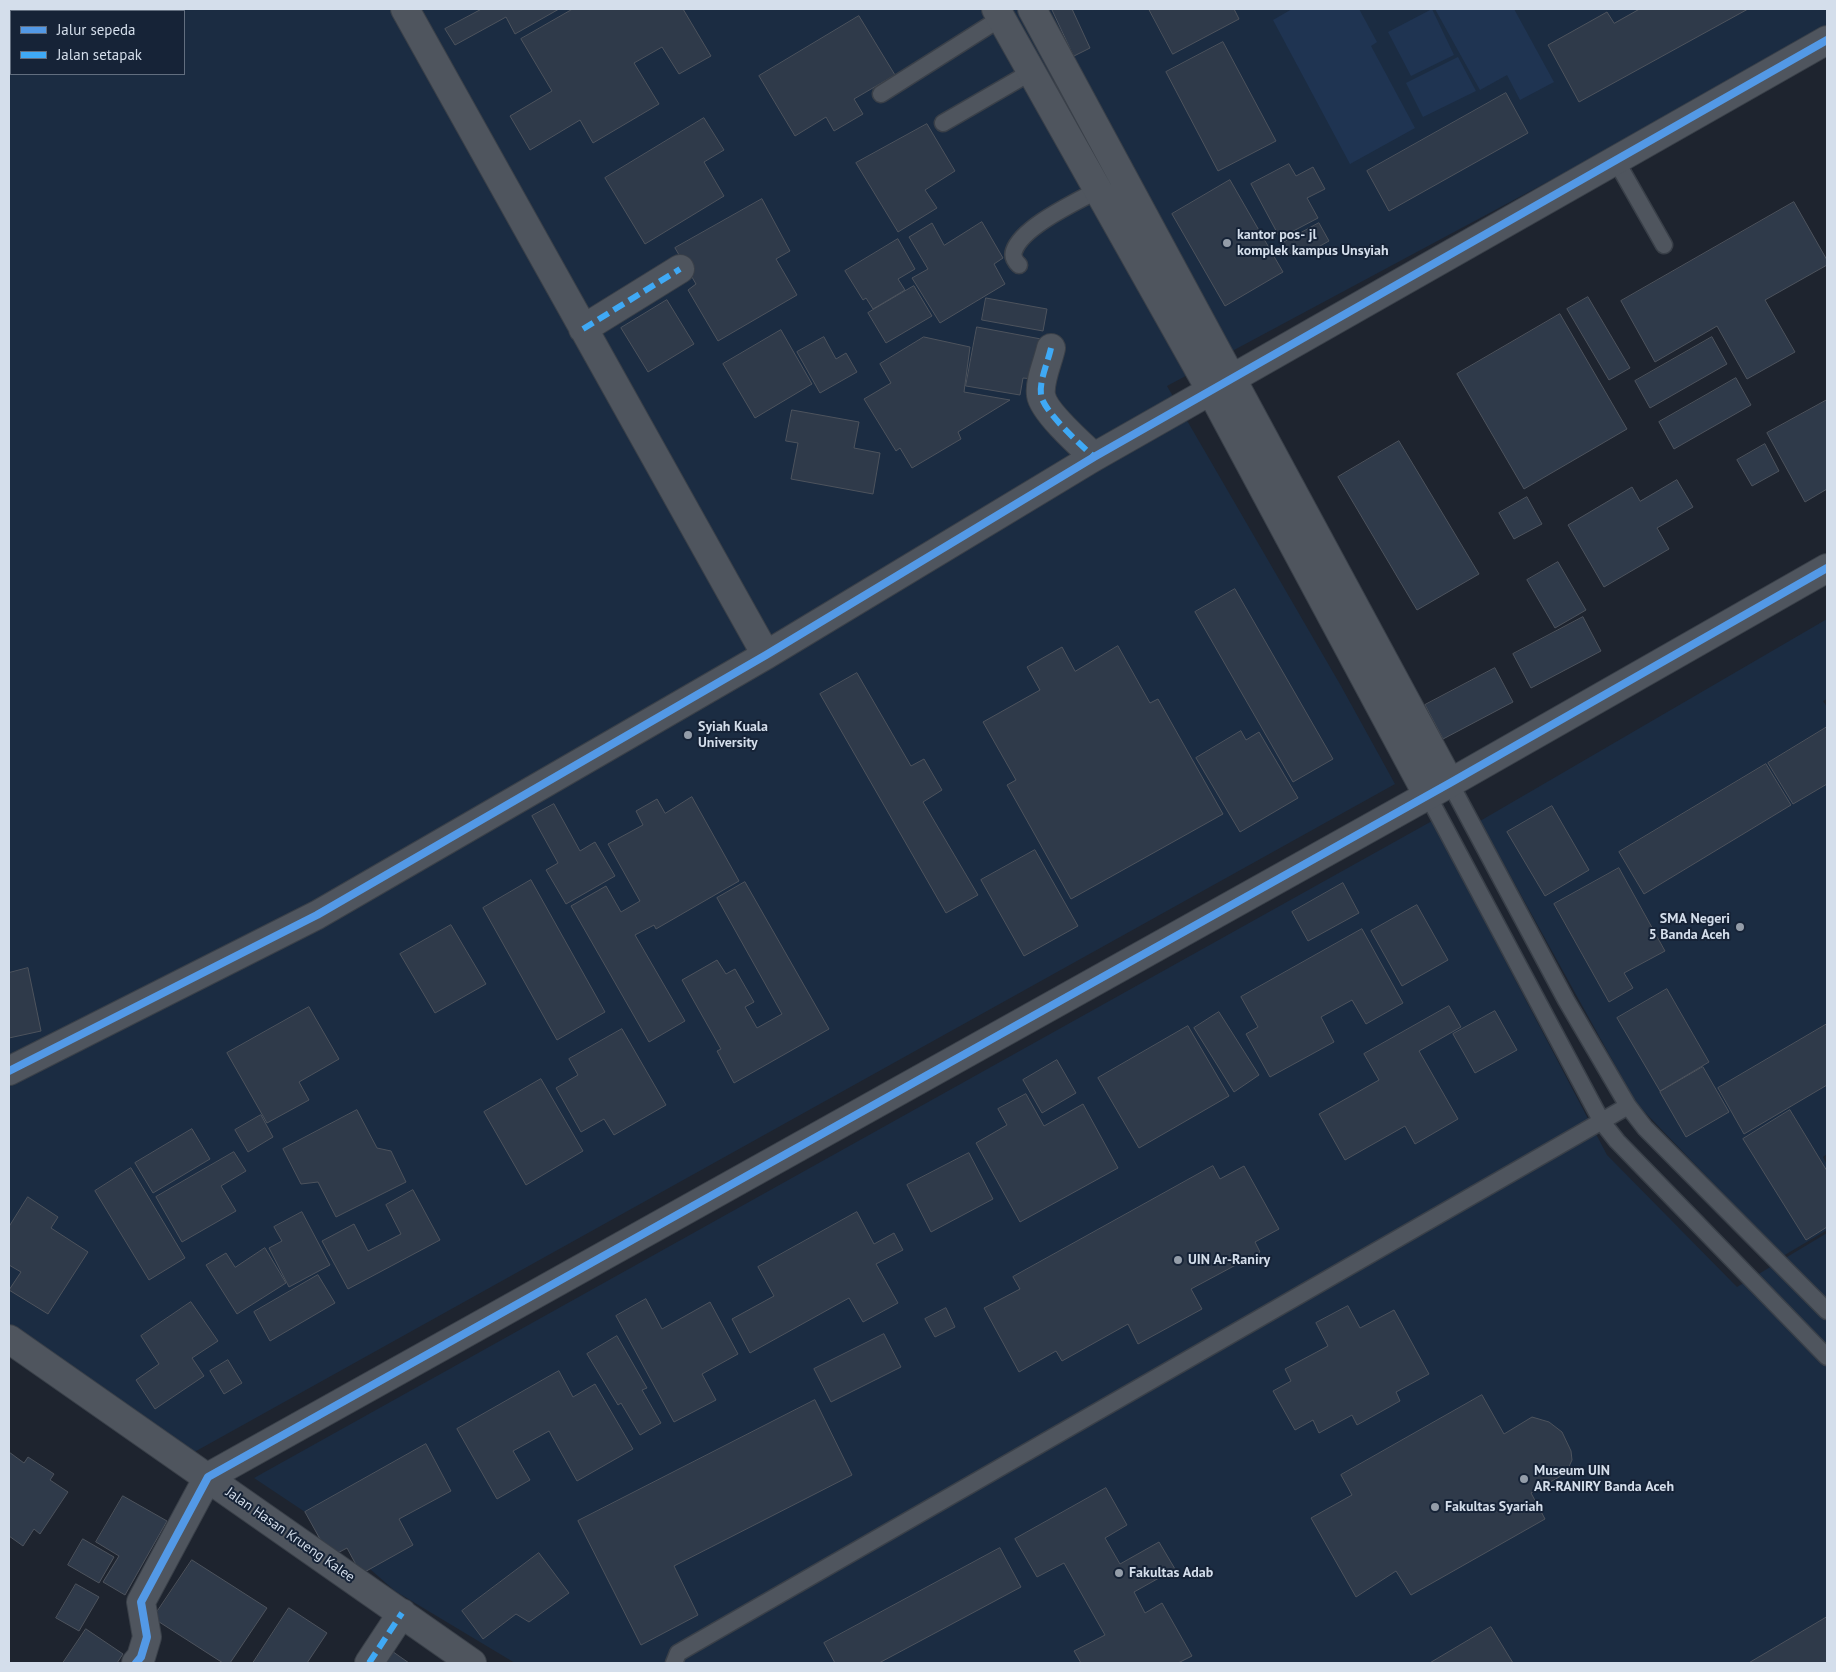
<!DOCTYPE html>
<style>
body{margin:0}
#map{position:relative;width:1836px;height:1672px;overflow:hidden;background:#1e242f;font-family:"PT Sans",sans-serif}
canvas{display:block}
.frame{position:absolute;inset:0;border:10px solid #d4deeb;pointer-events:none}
.legend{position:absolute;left:10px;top:10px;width:175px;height:65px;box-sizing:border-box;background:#162337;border:1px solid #626e7f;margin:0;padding:6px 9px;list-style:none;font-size:15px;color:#d4deeb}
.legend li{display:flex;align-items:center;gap:10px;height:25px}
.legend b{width:25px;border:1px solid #626e7f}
</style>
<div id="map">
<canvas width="1836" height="1672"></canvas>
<div class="frame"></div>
<ul class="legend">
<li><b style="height:6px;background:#5399e6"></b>Jalur sepeda</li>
<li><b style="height:6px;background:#3fa9f5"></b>Jalan setapak</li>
</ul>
</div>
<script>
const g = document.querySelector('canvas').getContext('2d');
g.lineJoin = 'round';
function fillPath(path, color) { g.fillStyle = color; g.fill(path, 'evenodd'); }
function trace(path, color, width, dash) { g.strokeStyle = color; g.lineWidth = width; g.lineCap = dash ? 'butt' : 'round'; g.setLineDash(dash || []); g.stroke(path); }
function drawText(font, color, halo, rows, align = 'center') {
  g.font = font + ' "PT Sans",sans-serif'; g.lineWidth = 4; g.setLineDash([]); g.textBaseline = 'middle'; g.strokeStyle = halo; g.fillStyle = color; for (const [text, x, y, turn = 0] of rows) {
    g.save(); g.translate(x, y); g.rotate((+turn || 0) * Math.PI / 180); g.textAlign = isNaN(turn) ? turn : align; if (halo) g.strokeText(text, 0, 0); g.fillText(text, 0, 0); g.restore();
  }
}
const built = new Path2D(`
 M 9,9 L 1827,9 L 1827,32 L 1167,386 L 1341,686 L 1395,784 L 189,1455 L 9,1341 ZM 11,11 L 184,11 L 184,74 L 11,74 Z
 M 1827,619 L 1827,699 L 1823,701 L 1827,707 L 1827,727 L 1768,763 L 1793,804 L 1827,784 L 1827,1024 L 1718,1089 L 1744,1133 L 1827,1085 L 1827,1154 L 1823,1157 L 1827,1165 L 1827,1171 L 1790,1110 L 1806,1240 L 1827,1227 L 1827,1230 L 1783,1256 L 1636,1103 L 1480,821 ZM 1766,764 L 1791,805 L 1644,894 L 1619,852 ZM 1619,868 L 1665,950 L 1624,973 L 1633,988 L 1609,1002 L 1554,905 ZM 1667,989 L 1709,1062 L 1660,1091 L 1618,1018 ZM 1703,1067 L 1686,1136 L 1660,1092 Z
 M 1432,821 L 1607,1155 L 1737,1287 L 1827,1233 L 1827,1663 L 515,1663 L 395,1591 L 305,1512 L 254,1478 Z`);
const green = new Path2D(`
 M 1292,9 L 1359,9 L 1377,42 L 1371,46 L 1415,128 L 1350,164 L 1273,20 Z
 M 1432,9 L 1454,55 L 1411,76 L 1388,32 Z
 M 1435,9 L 1514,9 L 1554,82 L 1520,100 L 1507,75 L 1480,90 Z
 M 1458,57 L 1476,91 L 1423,117 L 1406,83 Z`);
const building = new Path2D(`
 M 482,9 L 559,9 L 515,34 L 506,17 L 455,45 L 445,29 Z
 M 573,9 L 683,9 L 711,56 L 679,74 L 662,47 L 634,63 L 659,104 L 593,143 L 580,120 L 530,150 L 510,116 L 552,91 L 521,39 Z
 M 1052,9 L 1072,9 L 1090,48 L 1074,56 Z
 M 1149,9 L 1234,9 L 1239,19 L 1173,54 Z
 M 1640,9 L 1748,9 L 1579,102 L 1548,45 L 1607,12 L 1614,23 Z
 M 859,16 L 895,75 L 854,99 L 863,114 L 834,131 L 826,117 L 795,136 L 759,76 Z
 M 1223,42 L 1276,141 L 1218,171 L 1166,72 Z
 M 1506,93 L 1528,133 L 1389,211 L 1367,171 Z
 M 704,118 L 724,150 L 704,162 L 724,196 L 645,244 L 605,178 Z
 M 927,124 L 955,171 L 925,190 L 937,208 L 898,232 L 856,163 Z
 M 1289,164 L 1296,176 L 1313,167 L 1325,189 L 1307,198 L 1318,218 L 1280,238 L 1251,184 Z
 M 1230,180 L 1283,272 L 1225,306 L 1172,214 Z
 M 762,199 L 790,251 L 776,259 L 797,295 L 718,341 L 688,290 L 696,284 L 675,248 Z
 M 1794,202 L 1827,260 L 1827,265 L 1765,300 L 1795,352 L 1747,379 L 1717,326 L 1655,362 L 1621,301 Z
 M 982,222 L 1003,258 L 994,264 L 1005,284 L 940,323 L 912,278 L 928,269 L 909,237 L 932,223 L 944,245 Z
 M 1319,223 L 1329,241 L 1302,256 L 1298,249 L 1288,255 L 1281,244 Z
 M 898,239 L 915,269 L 898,279 L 905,290 L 873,309 L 866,298 L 863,300 L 845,271 Z
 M 914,286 L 932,316 L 886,343 L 868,313 Z
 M 1588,297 L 1630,368 L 1609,380 L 1567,309 Z
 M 986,298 L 1047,309 L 1043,331 L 982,320 Z
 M 667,300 L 694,344 L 648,372 L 621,328 Z
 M 1560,314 L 1627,429 L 1524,489 L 1457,374 Z
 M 977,327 L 1041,339 L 1033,379 L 1023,378 L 1020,395 L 966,386 Z
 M 781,330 L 812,384 L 755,418 L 723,364 Z
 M 824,337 L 836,359 L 846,353 L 857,372 L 820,393 L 797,352 Z
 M 924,337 L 970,347 L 964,392 L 1010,400 L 958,432 L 961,439 L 912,468 L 900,448 L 896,451 L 864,399 L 891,383 L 880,364 Z
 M 1712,337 L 1727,364 L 1650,408 L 1635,381 Z
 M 1736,378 L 1751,405 L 1674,449 L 1659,422 Z
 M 1827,400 L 1827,489 L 1805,502 L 1767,433 Z
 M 792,410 L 859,422 L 854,448 L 880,453 L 873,494 L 791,479 L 798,443 L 786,441 Z
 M 1399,441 L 1479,574 L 1417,610 L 1338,477 Z
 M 1765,444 L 1779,471 L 1752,486 L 1737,460 Z
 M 1677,480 L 1693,507 L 1657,528 L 1669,549 L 1604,587 L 1568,525 L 1632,487 L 1640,501 Z
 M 1527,497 L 1542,524 L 1514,539 L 1499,513 Z
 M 1558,562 L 1586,610 L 1555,628 L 1527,580 Z
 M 1235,589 L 1333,759 L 1293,782 L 1195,612 Z
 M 1583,617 L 1601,651 L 1531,688 L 1513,654 Z
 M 1118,646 L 1150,703 L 1158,699 L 1223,814 L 1071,899 L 1007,785 L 1016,780 L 983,722 L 1040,690 L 1027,667 L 1062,647 L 1075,671 Z
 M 1495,668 L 1513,702 L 1443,739 L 1425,705 Z
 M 857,673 L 911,766 L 924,759 L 942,790 L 923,802 L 978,895 L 946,913 L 820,694 Z
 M 1827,727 L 1827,784 L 1793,804 L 1768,763 Z
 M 1241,731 L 1246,740 L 1259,732 L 1298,798 L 1240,832 L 1196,758 Z
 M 1766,764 L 1791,805 L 1644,894 L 1619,852 Z
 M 692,797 L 739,881 L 656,929 L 654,925 L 635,935 L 685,1021 L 649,1042 L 571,906 L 606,886 L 621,912 L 640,901 L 608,844 L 643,825 L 636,811 L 657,799 L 665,813 Z
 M 554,804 L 580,851 L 595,842 L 615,876 L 566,904 L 546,870 L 558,863 L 532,816 Z
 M 1552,806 L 1589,870 L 1545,896 L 1507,832 Z
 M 1035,850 L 1078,926 L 1024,956 L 981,880 Z
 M 1619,868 L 1665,951 L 1624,973 L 1633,988 L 1609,1002 L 1554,904 Z
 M 531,880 L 605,1012 L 557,1040 L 483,908 Z
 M 745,882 L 829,1029 L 734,1083 L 717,1051 L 721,1049 L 682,980 L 717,960 L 726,974 L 735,969 L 754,1002 L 745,1007 L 757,1028 L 782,1014 L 717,898 Z
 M 1343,883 L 1359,913 L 1308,941 L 1292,912 Z
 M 1417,905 L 1448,960 L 1402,986 L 1371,931 Z
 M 451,925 L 486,984 L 435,1013 L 400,954 Z
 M 1362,929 L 1403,1003 L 1366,1024 L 1352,1000 L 1321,1017 L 1334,1042 L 1270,1077 L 1246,1034 L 1258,1027 L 1241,997 Z
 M 28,968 L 41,1031 L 9,1038 L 9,973 Z
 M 1667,989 L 1709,1062 L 1660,1091 L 1617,1018 Z
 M 1449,1006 L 1461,1027 L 1419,1051 L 1458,1119 L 1415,1144 L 1405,1126 L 1345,1160 L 1319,1114 L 1379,1080 L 1364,1054 Z
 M 309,1007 L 339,1059 L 299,1082 L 309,1100 L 267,1123 L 227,1053 Z
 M 1495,1011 L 1517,1050 L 1475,1073 L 1453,1034 Z
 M 1219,1012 L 1259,1075 L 1234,1092 L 1194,1028 Z
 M 1827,1024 L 1827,1085 L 1744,1134 L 1718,1088 Z
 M 1188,1026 L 1229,1096 L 1139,1148 L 1098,1078 Z
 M 622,1029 L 666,1105 L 614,1135 L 604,1119 L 581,1132 L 556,1088 L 578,1075 L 569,1059 Z
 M 1057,1060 L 1076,1093 L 1042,1113 L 1023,1080 Z
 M 1703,1067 L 1729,1112 L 1686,1137 L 1660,1092 Z
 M 541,1079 L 583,1151 L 526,1185 L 484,1112 Z
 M 1026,1094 L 1044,1126 L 1083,1104 L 1118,1168 L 1020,1222 L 976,1143 L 1007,1125 L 998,1109 Z
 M 357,1110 L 377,1148 L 391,1151 L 406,1182 L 336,1217 L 318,1182 L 301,1184 L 283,1149 Z
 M 1790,1110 L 1827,1171 L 1827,1227 L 1806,1240 L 1743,1139 Z
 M 261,1115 L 273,1137 L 248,1152 L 235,1130 Z
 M 192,1129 L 210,1159 L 153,1193 L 135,1163 Z
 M 234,1152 L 246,1171 L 221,1186 L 236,1211 L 182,1242 L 156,1197 Z
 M 969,1153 L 993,1199 L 931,1232 L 907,1185 Z
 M 1213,1166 L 1220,1179 L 1244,1166 L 1279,1229 L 1255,1242 L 1260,1252 L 1191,1289 L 1202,1309 L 1138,1344 L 1128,1324 L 1062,1361 L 1056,1351 L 1019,1372 L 984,1308 L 1020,1289 L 1013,1277 Z
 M 131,1168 L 185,1258 L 149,1280 L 95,1191 Z
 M 413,1190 L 440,1240 L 348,1289 L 322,1241 L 354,1224 L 368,1251 L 401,1234 L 386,1205 Z
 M 28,1197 L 58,1217 L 51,1228 L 88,1252 L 48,1314 L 9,1290 L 21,1272 L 9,1265 L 9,1227 Z
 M 302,1212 L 330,1265 L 289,1287 L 269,1248 L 282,1241 L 274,1227 Z
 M 857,1212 L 874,1244 L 894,1233 L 903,1250 L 876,1264 L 898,1303 L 863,1322 L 849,1298 L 750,1353 L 732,1319 L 774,1296 L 758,1267 Z
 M 265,1248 L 286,1283 L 237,1314 L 206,1265 L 226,1253 L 235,1267 Z
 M 318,1275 L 335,1303 L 270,1341 L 254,1312 Z
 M 646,1299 L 662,1329 L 710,1302 L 738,1354 L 702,1374 L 716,1400 L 674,1422 L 616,1316 Z
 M 191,1302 L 218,1341 L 192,1358 L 204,1376 L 155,1409 L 136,1380 L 159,1364 L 141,1336 Z
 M 1348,1306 L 1360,1328 L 1394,1310 L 1429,1374 L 1396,1392 L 1400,1401 L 1357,1425 L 1352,1415 L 1319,1433 L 1313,1420 L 1295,1430 L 1273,1391 L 1291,1381 L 1285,1369 L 1328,1346 L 1316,1323 Z
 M 946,1308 L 955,1327 L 935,1337 L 925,1319 Z
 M 884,1334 L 901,1367 L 831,1402 L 814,1369 Z
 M 617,1336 L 647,1388 L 642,1390 L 661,1423 L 640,1435 L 621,1403 L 618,1405 L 587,1354 Z
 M 228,1360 L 242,1383 L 224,1394 L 210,1371 Z
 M 559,1371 L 573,1397 L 595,1384 L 633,1449 L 577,1481 L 549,1431 L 513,1451 L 530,1480 L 497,1499 L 457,1429 Z
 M 1482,1395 L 1504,1434 L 1532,1417 L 1549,1422 L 1562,1432 L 1571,1451 L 1572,1460 L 1566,1473 L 1531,1493 L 1545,1519 L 1411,1595 L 1396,1571 L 1356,1597 L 1311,1518 L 1352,1495 L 1341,1475 Z
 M 815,1400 L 852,1475 L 674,1566 L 698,1615 L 641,1645 L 578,1521 Z
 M 426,1444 L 451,1491 L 399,1519 L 413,1545 L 361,1574 L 347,1548 L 330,1557 L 305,1512 Z
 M 9,1452 L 24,1463 L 28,1457 L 54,1474 L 50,1480 L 68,1492 L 40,1534 L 34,1529 L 23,1546 L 9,1536 Z
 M 1106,1488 L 1127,1525 L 1105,1538 L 1120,1564 L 1159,1542 L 1175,1569 L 1134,1592 L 1145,1613 L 1162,1603 L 1192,1656 L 1178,1663 L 1081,1663 L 1074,1651 L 1105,1635 L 1064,1563 L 1037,1577 L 1015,1539 Z
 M 123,1496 L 167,1521 L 125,1595 L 103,1582 L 119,1556 L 96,1542 Z
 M 83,1539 L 114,1557 L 99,1583 L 68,1565 Z
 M 1000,1548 L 1021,1587 L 879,1663 L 835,1663 L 824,1643 Z
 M 539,1553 L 569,1593 L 529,1622 L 516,1614 L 483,1639 L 462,1611 Z
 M 192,1560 L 267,1608 L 230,1663 L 223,1663 L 153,1618 Z
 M 76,1584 L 99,1597 L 79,1631 L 56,1618 Z
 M 289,1608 L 327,1633 L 307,1663 L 253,1663 Z
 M 1827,1617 L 1827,1663 L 1749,1663 Z
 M 1491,1627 L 1513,1663 L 1430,1663 Z
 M 86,1629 L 123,1654 L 117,1663 L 63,1663 Z
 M 389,1649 L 409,1663 L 379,1663 Z`);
const service = new Path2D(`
 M 881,94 L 1001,18
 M 943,123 L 1031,72
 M 1615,159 L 1664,245
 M 1019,265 C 1015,261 1012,257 1014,251 C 1022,227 1074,203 1096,191
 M 1450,783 L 1566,1000 L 1628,1106 L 1645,1128 L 1827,1311
 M 1427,794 L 1602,1122 L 1617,1141 L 1827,1357
 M 674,1663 L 678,1653 L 1628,1106`);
const minor = new Path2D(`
 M 405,9 L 766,655
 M 996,9 L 1211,391 L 1427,794
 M 1032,9 L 1450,783
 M 583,329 L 680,269
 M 1051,348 C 1048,362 1039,381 1041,395 C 1043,411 1081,445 1094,457
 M 9,1071 L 317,915 L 766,655 L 1094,457 L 1827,40
 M 9,1339 L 472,1663
 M 136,1663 L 141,1657 L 147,1637 L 141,1602 L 208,1477 L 1450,783 L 1827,568
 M 369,1663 L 402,1613`);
const quiet = new Path2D(`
 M 583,329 L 680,269
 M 1051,348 C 1048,362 1039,381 1041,395 C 1043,411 1081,445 1094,457
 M 369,1663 L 402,1613`);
const cycleway = new Path2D(`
 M 9,1071 L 317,915 L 766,655 L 1094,457 L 1827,40
 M 136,1663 L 141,1657 L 147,1637 L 141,1602 L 208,1477 L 1450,783 L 1827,568`);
const markers = [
 [1227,243,5,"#949da9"],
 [688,735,5,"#949da9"],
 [1740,927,5,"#949da9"],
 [1178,1260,5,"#949da9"],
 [1524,1479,5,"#949da9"],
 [1435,1507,5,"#949da9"],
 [1119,1573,5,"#949da9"]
];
const poiNames = [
 ["kantor pos- jl",1237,235],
 ["komplek kampus Unsyiah",1237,251],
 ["Syiah Kuala",698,727],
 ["University",698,743],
 ["SMA Negeri",1730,919,"right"],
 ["5 Banda Aceh",1730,935,"right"],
 ["UIN Ar-Raniry",1188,1260],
 ["Museum UIN",1534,1471],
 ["AR-RANIRY Banda Aceh",1534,1487],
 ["Fakultas Syariah",1445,1507],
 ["Fakultas Adab",1129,1573]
];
const streetNames = [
 ["Jalan Hasan Krueng Kalee",290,1535,35]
];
fillPath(built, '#1b2c42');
fillPath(green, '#1f3452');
fillPath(building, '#2f3a4a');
trace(building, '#4d535d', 1);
trace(service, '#3a4049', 19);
trace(minor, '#3a4049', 30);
trace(service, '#4f555e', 16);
trace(minor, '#4f555e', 28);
trace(quiet, '#3fa9f5', 6, [12, 6]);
trace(cycleway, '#5399e6', 8);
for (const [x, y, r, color] of markers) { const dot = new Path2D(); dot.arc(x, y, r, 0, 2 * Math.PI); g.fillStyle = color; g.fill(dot); trace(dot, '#162337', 2); }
drawText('bold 14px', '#d4deeb', '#162337', poiNames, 'left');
drawText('14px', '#d4deeb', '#162337', streetNames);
</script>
